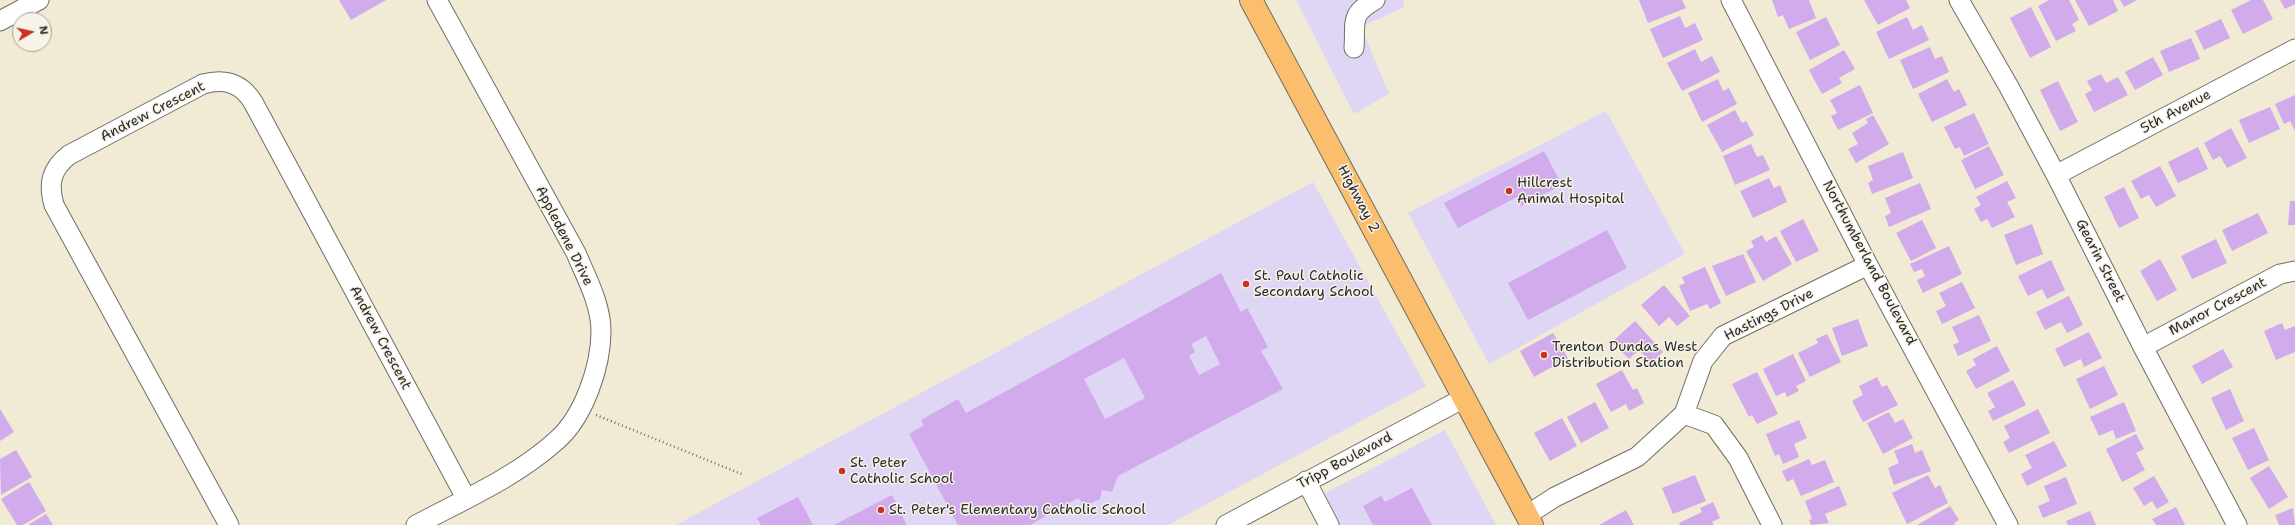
<!DOCTYPE html>
<style>
body{margin:0}
#map{position:relative;width:2295px;height:525px;overflow:hidden;background:#f1ead4;font-family:"Shantell Sans",sans-serif}
canvas{display:block}
.north{position:absolute;left:12px;top:12px;width:40px;height:40px;box-sizing:border-box;background:#f7f3e8;border:1px solid #a5a39c;border-radius:50%;rotate:81deg;font-size:11px;font-weight:700;line-height:16px;text-align:center;color:#2b2b2b}
.north::after{content:'';display:block;margin:auto;width:14px;height:18px;background:#c8321e;clip-path:polygon(50% 0,100% 100%,50% 72%,0 100%)}
</style>
<div id="map">
<canvas width="2295" height="525"></canvas>
<div class="north">N</div>
</div>
<script>
const g = document.querySelector('canvas').getContext('2d');
g.lineJoin = 'round';
function fillPath(path, color) { g.fillStyle = color; g.fill(path, 'evenodd'); }
function trace(path, color, width, dash) { g.strokeStyle = color; g.lineWidth = width; g.lineCap = dash ? 'butt' : 'round'; g.setLineDash(dash || []); g.stroke(path); }
function drawText(font, color, halo, rows, align = 'center') {
  g.font = font + ' "Shantell Sans",sans-serif'; g.lineWidth = 3; g.setLineDash([]); g.textBaseline = 'middle'; g.strokeStyle = halo; g.fillStyle = color; for (const [text, x, y, turn = 0] of rows) {
    g.save(); g.translate(x, y); g.rotate((+turn || 0) * Math.PI / 180); g.textAlign = isNaN(turn) ? turn : align; if (halo) g.strokeText(text, 0, 0); g.fillText(text, 0, 0); g.restore();
  }
}
const built = new Path2D(`
 M 1296,0 L 1403,0 L 1404,7 L 1361,27 L 1389,94 L 1354,114 Z
 M 1606,111 L 1685,254 L 1489,364 L 1408,213 Z
 M 1313,182 L 1426,386 L 1168,525 L 676,525 Z
 M 1445,430 L 1496,525 L 1338,525 L 1322,495 Z`);
const building = new Path2D(`
 M 339,0 L 386,0 L 351,20 Z
 M 1639,0 L 1682,0 L 1686,8 L 1648,23 Z
 M 1772,0 L 1809,0 L 1816,18 L 1789,29 L 1783,15 L 1778,17 Z
 M 1864,0 L 1906,0 L 1910,8 L 1878,25 Z
 M 2049,0 L 2069,0 L 2079,20 L 2072,24 L 2076,31 L 2056,41 L 2038,6 Z
 M 2075,0 L 2113,0 L 2118,11 L 2089,26 Z
 M 2120,0 L 2137,0 L 2124,7 Z
 M 2251,0 L 2263,0 L 2273,19 L 2243,34 L 2231,10 Z
 M 2280,0 L 2295,0 L 2295,4 L 2285,9 Z
 M 2031,7 L 2051,47 L 2030,58 L 2010,18 Z
 M 1680,16 L 1685,28 L 1695,23 L 1703,40 L 1663,58 L 1650,29 Z
 M 1826,17 L 1840,45 L 1810,60 L 1796,32 Z
 M 1907,17 L 1913,30 L 1922,25 L 1929,40 L 1889,59 L 1876,32 Z
 M 2221,19 L 2230,38 L 2204,50 L 2195,31 Z
 M 2191,38 L 2200,59 L 2169,72 L 2160,51 Z
 M 1930,47 L 1935,59 L 1942,56 L 1949,72 L 1913,89 L 1900,60 Z
 M 1695,49 L 1701,62 L 1712,56 L 1720,72 L 1682,91 L 1667,63 Z
 M 1844,50 L 1855,69 L 1839,78 L 1842,83 L 1822,94 L 1809,70 Z
 M 2153,57 L 2163,75 L 2135,90 L 2125,72 Z
 M 2101,74 L 2106,83 L 2118,77 L 2128,95 L 2094,112 L 2085,94 L 2092,90 L 2087,81 Z
 M 1718,79 L 1723,91 L 1729,88 L 1737,104 L 1702,122 L 1688,93 Z
 M 1947,79 L 1954,92 L 1959,89 L 1967,105 L 1932,122 L 1918,94 Z
 M 2058,81 L 2078,122 L 2060,131 L 2040,90 Z
 M 1860,85 L 1873,113 L 1838,130 L 1831,116 L 1837,113 L 1830,100 Z
 M 2295,95 L 2295,131 L 2290,121 L 2284,124 L 2275,104 Z
 M 2270,107 L 2280,129 L 2249,143 L 2239,120 Z
 M 1735,110 L 1742,123 L 1746,121 L 1754,135 L 1722,152 L 1707,125 Z
 M 1974,113 L 1989,144 L 1964,156 L 1960,147 L 1955,149 L 1944,127 Z
 M 1873,115 L 1889,144 L 1856,163 L 1848,149 L 1858,144 L 1852,133 L 1868,123 L 1866,119 Z
 M 2231,128 L 2247,158 L 2227,168 L 2220,156 L 2213,160 L 2204,143 Z
 M 1751,144 L 1757,157 L 1763,155 L 1770,170 L 1735,185 L 1723,156 Z
 M 1989,146 L 2004,175 L 1975,189 L 1961,160 Z
 M 2198,147 L 2208,169 L 2178,183 L 2168,162 Z
 M 1544,151 L 1562,185 L 1521,206 L 1517,197 L 1458,228 L 1444,203 Z
 M 1903,152 L 1913,178 L 1872,194 L 1868,183 L 1873,180 L 1868,166 Z
 M 2160,166 L 2176,196 L 2156,207 L 2149,195 L 2141,199 L 2131,181 Z
 M 1769,178 L 1774,188 L 1780,185 L 1787,202 L 1753,218 L 1740,191 Z
 M 2007,181 L 2016,198 L 2007,202 L 2015,217 L 1992,228 L 1987,219 L 1981,222 L 1974,209 L 1981,205 L 1976,197 Z
 M 1920,183 L 1931,209 L 1889,227 L 1885,216 L 1891,213 L 1885,198 Z
 M 2124,187 L 2139,218 L 2119,228 L 2104,197 Z
 M 2290,201 L 2295,201 L 2295,225 L 2288,225 Z
 M 2258,213 L 2268,233 L 2232,251 L 2222,230 Z
 M 1803,219 L 1819,251 L 1796,262 L 1780,231 Z
 M 1922,220 L 1936,248 L 1911,261 L 1896,233 Z
 M 2032,224 L 2043,254 L 2016,265 L 2004,235 Z
 M 1607,230 L 1627,268 L 1528,320 L 1508,283 Z
 M 1762,235 L 1766,242 L 1776,236 L 1792,264 L 1763,281 L 1746,251 L 1754,247 L 1751,241 Z
 M 2216,239 L 2227,263 L 2192,279 L 2181,256 Z
 M 1949,246 L 1962,274 L 1923,293 L 1917,280 L 1925,276 L 1922,269 L 1914,272 L 1910,264 Z
 M 1743,254 L 1756,282 L 1726,296 L 1712,266 Z
 M 2160,259 L 2177,290 L 2157,301 L 2140,271 Z
 M 2051,260 L 2065,290 L 2047,299 L 2042,289 L 2028,296 L 2018,276 Z
 M 1705,267 L 1721,303 L 1710,309 L 1707,304 L 1690,311 L 1679,286 L 1685,283 L 1682,277 Z
 M 1221,273 L 1241,312 L 1247,308 L 1268,347 L 1261,351 L 1283,389 L 1118,476 L 1112,492 L 1102,490 L 1100,499 L 1085,506 L 1078,498 L 1030,525 L 958,525 L 909,434 L 924,425 L 921,420 L 958,399 L 966,413 ZM 1206,336 L 1220,364 L 1199,375 L 1189,356 L 1195,352 L 1191,344 ZM 1124,358 L 1145,398 L 1105,419 L 1084,379 Z
 M 1962,282 L 1975,308 L 1942,324 L 1936,311 L 1946,306 L 1939,293 Z
 M 1664,285 L 1690,316 L 1677,326 L 1669,317 L 1659,326 L 1641,305 Z
 M 2069,296 L 2083,325 L 2067,333 L 2061,322 L 2045,330 L 2036,312 Z
 M 1979,315 L 1991,341 L 1958,356 L 1953,345 L 1959,342 L 1952,327 Z
 M 1858,319 L 1868,346 L 1842,356 L 1832,328 Z
 M 1635,321 L 1663,352 L 1651,363 L 1639,350 L 1629,359 L 1612,342 Z
 M 2282,323 L 2285,330 L 2295,326 L 2295,352 L 2276,360 L 2264,331 Z
 M 2089,332 L 2102,358 L 2084,367 L 2081,359 L 2064,367 L 2055,349 Z
 M 1553,333 L 1568,358 L 1534,377 L 1520,351 Z
 M 1827,334 L 1841,362 L 1810,377 L 1798,353 L 1818,343 L 1816,339 Z
 M 1997,346 L 2010,371 L 1976,389 L 1966,371 L 1976,365 L 1973,359 Z
 M 2223,349 L 2233,367 L 2202,384 L 2192,366 Z
 M 1793,354 L 1806,381 L 1796,386 L 1799,391 L 1787,397 L 1785,392 L 1776,396 L 1763,369 Z
 M 2104,366 L 2118,395 L 2090,409 L 2076,379 Z
 M 1622,370 L 1633,390 L 1637,388 L 1644,403 L 1629,411 L 1626,404 L 1611,412 L 1596,384 Z
 M 1757,372 L 1778,414 L 1757,424 L 1752,415 L 1749,417 L 1732,384 Z
 M 1877,377 L 1882,387 L 1887,385 L 1898,405 L 1863,422 L 1852,401 L 1863,395 L 1859,386 Z
 M 2013,380 L 2026,405 L 1993,421 L 1988,411 L 1995,407 L 1987,393 Z
 M 2230,389 L 2244,421 L 2226,430 L 2211,398 Z
 M 1595,402 L 1609,428 L 1581,443 L 1567,417 Z
 M 2124,402 L 2136,431 L 2116,439 L 2113,430 L 2099,436 L 2090,417 Z
 M 0,409 L 14,432 L 0,441 Z
 M 2038,409 L 2050,433 L 2009,453 L 2003,442 L 2010,438 L 2004,426 Z
 M 1889,412 L 1895,423 L 1903,419 L 1913,438 L 1883,454 L 1867,423 Z
 M 1562,418 L 1577,446 L 1550,461 L 1534,433 Z
 M 1799,420 L 1807,438 L 1794,444 L 1799,457 L 1783,464 L 1779,454 L 1775,456 L 1766,434 Z
 M 2254,428 L 2269,460 L 2248,470 L 2232,438 Z
 M 2136,434 L 2144,449 L 2136,453 L 2145,470 L 2122,482 L 2106,449 Z
 M 2054,441 L 2067,466 L 2027,486 L 2021,474 L 2032,468 L 2025,455 Z
 M 1912,444 L 1915,453 L 1922,450 L 1931,471 L 1894,485 L 1888,468 L 1899,463 L 1894,451 Z
 M 16,450 L 32,477 L 1,495 L 0,459 Z
 M 1809,459 L 1812,465 L 1825,460 L 1834,482 L 1801,496 L 1793,479 L 1787,482 L 1782,471 Z
 M 2269,466 L 2288,497 L 2269,509 L 2250,478 Z
 M 1695,475 L 1706,501 L 1673,514 L 1662,488 Z
 M 1928,475 L 1935,488 L 1940,485 L 1948,503 L 1907,524 L 1892,493 Z
 M 2154,476 L 2169,502 L 2157,509 L 2152,501 L 2144,506 L 2133,488 Z
 M 2066,477 L 2077,504 L 2043,518 L 2038,506 L 2050,501 L 2044,486 Z
 M 29,482 L 46,511 L 23,525 L 17,525 L 1,499 Z
 M 1839,486 L 1847,505 L 1825,514 L 1829,523 L 1811,525 L 1809,520 L 1812,519 L 1805,501 Z
 M 1412,488 L 1432,525 L 1373,525 L 1363,506 L 1381,496 L 1385,502 Z
 M 892,495 L 907,525 L 834,525 Z
 M 798,497 L 813,525 L 761,525 L 757,518 Z
 M 1713,502 L 1720,518 L 1712,522 L 1714,525 L 1680,525 L 1679,523 L 1702,512 L 1700,508 Z
 M 1950,506 L 1959,520 L 1954,523 L 1955,525 L 1917,525 Z
 M 2176,507 L 2185,525 L 2156,525 L 2152,519 Z
 M 2293,508 L 2295,525 L 2279,525 L 2275,515 Z
 M 1626,510 L 1634,525 L 1599,525 Z
 M 2090,511 L 2096,525 L 2068,525 L 2066,521 Z
 M 46,514 L 53,525 L 28,525 Z`);
const path = new Path2D(`
 M 596,415 L 744,475`);
const minor = new Path2D(`
 M 1731,0 L 1868,265 L 2008,525
 M 1959,0 L 2009,87 L 2056,175 L 2143,347 L 2237,525
 M 0,21 L 39,0
 M 1354,48 C 1356,21 1349,15 1375,0
 M 2056,175 L 2295,49
 M 2143,347 L 2280,274 L 2295,271
 M 1684,414 L 1714,425 L 1738,458 L 1772,525
 M 1306,481 L 1329,525
 M 1527,515 L 1555,497 L 1637,457 L 1684,414 L 1703,361 L 1723,336 L 1868,265
 M 229,525 L 54,205 C 48,184 51,169 69,155 L 203,84 C 225,78 241,83 253,102 L 466,498
 M 416,525 C 463,500 516,477 556,441 C 584,417 601,366 601,331 C 601,304 586,277 576,253 L 437,0
 M 1226,525 L 1464,398`);
const major = new Path2D(`
 M 1251,0 L 1532,525`);
const markers = [
 [1509,191,4,"#c8321e"],
 [1246,284,4,"#c8321e"],
 [1544,355,4,"#c8321e"],
 [842,471,4,"#c8321e"],
 [881,510,4,"#c8321e"]
];
const streetNames = [
 ["Andrew Crescent",153,112,-27],
 ["5th Avenue",2176,112,-28],
 ["Highway 2",1358,199,62],
 ["Appledene Drive",564,236,63],
 ["Gearin Street",2100,261,63],
 ["Northumberland Boulevard",1869,263,62],
 ["Manor Crescent",2218,307,-28],
 ["Hastings Drive",1769,315,-27],
 ["Andrew Crescent",380,338,62],
 ["Tripp Boulevard",1345,461,-28]
];
const poiNames = [
 ["Hillcrest",1517,183],
 ["Animal Hospital",1517,199],
 ["St. Paul Catholic",1254,276],
 ["Secondary School",1254,292],
 ["Trenton Dundas West",1552,347],
 ["Distribution Station",1552,363],
 ["St. Peter",850,463],
 ["Catholic School",850,479],
 ["St. Peter's Elementary Catholic School",889,510]
];
fillPath(built, '#dfd5f5');
fillPath(building, '#d1abec');
trace(minor, '#706e66', 21);
trace(major, '#706e66', 24);
trace(path, '#706e66', 2.5, [1, 3]);
trace(minor, '#fff', 19);
trace(major, '#fabe6d', 22);
for (const [x, y, r, color] of markers) { const dot = new Path2D(); dot.arc(x, y, r, 0, 2 * Math.PI); g.fillStyle = color; g.fill(dot); trace(dot, '#f7f3e8', 1.5); }
drawText('14px', '#2b2b2b', '#f7f3e8', streetNames);
drawText('14px', '#2b2b2b', '#f7f3e8', poiNames, 'left');
</script>
